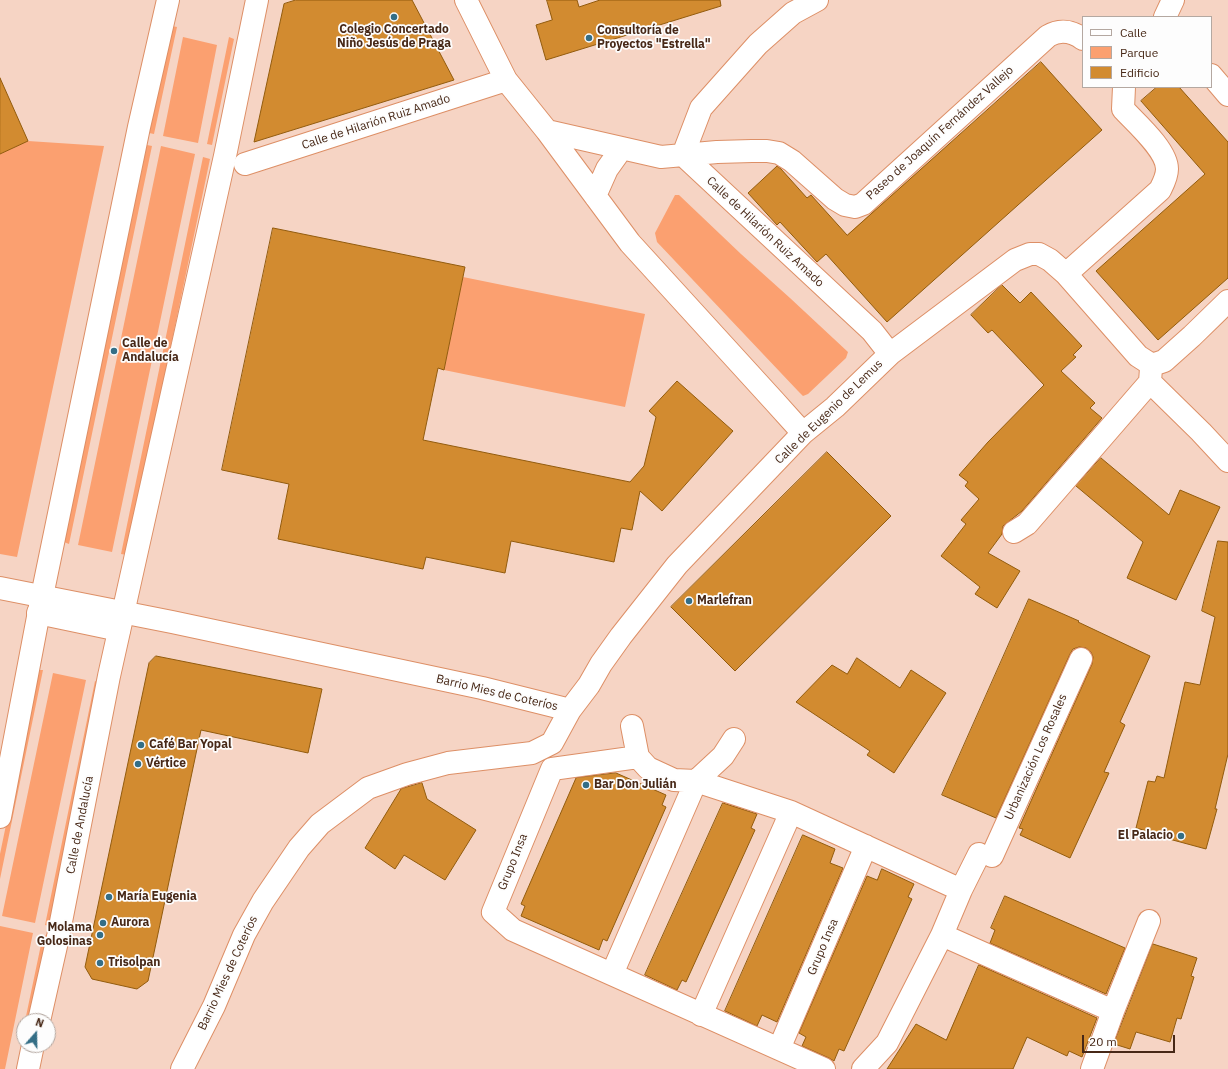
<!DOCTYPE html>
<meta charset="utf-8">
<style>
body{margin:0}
#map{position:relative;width:1228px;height:1069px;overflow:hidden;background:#f6d4c4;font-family:"IBM Plex Sans",sans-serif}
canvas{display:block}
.legend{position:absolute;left:1082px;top:16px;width:130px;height:72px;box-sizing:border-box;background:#fdfdfd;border:1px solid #b4a8a1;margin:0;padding:5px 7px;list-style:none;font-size:12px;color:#472817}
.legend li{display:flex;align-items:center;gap:8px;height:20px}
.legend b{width:20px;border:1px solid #b4a8a1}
.north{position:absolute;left:16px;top:1013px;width:40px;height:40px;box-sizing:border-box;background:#fdfdfd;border:1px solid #b4a8a1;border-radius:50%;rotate:20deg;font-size:11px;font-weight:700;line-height:16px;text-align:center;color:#472817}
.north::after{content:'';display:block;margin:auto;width:14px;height:18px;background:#346e86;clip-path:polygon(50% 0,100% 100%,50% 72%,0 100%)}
.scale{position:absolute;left:1082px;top:1035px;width:93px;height:18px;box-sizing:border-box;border:2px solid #472817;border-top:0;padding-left:5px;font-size:12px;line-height:14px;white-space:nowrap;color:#472817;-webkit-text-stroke:3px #fdfdfd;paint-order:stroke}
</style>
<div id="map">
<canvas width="1228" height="1069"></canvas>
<ul class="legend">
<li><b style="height:5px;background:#fff"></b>Calle</li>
<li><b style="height:11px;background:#fba070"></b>Parque</li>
<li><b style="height:11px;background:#d28b30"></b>Edificio</li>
</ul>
<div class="north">N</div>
<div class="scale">20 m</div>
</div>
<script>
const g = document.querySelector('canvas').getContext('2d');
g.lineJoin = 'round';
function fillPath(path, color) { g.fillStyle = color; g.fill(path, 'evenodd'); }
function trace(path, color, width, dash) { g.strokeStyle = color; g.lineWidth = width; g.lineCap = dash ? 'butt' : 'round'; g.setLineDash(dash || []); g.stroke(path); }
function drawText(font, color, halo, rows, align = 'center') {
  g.font = font + ' "IBM Plex Sans",sans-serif'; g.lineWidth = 3.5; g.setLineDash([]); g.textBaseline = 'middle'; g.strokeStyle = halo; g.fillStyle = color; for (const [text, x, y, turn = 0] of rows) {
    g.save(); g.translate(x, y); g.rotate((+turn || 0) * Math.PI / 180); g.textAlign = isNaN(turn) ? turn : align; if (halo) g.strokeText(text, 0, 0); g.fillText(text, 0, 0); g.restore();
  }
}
const green = new Path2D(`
 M 172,26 L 177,27 L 154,134 L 149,133 Z
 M 183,37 L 217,45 L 198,143 L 163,136 Z
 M 229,37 L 234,39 L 212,145 L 207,144 Z
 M 28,141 L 104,146 L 17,557 L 0,554 L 0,154 Z
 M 147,145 L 152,146 L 69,544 L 64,542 Z
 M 161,146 L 195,154 L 112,552 L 78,545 Z
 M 203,157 L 210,159 L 127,555 L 121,554 Z
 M 675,195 L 679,195 L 741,254 L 790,298 L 848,352 L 846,358 L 808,394 L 803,396 L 798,391 L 657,242 L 655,233 Z
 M 463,277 L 645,314 L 625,407 L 444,370 Z
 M 38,670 L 43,670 L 0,879 L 0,854 Z
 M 53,673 L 86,680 L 35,923 L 2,916 Z
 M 95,681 L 99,683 L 49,926 L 45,925 Z
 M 0,926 L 33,933 L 5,1069 L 0,1069 Z
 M 43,935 L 48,936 L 30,1021 L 25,1021 Z`);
const building = new Path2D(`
 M 296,0 L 412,0 L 454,80 L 254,142 L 284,4 Z
 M 547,0 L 577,0 L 579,7 L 600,0 L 720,0 L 721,6 L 546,60 L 536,25 L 552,20 Z
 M 1041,62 L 1102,130 L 887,322 L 826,254 L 817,262 L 780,222 L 777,225 L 748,193 L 777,166 L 781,169 L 807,198 L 811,195 L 847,235 Z
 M 0,78 L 28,141 L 0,154 Z
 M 1157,87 L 1179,87 L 1228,142 L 1228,278 L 1158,340 L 1096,271 L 1205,174 L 1141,101 Z
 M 273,228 L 465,267 L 444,370 L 438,368 L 423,440 L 630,482 L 644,466 L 656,417 L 649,411 L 677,381 L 733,431 L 662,511 L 640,491 L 632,530 L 621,528 L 614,562 L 511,541 L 505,573 L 426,557 L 423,569 L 278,539 L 289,484 L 222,470 Z
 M 1002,285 L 1020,303 L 1031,292 L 1082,346 L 1073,355 L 1076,357 L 1061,371 L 1095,403 L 1090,408 L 1102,418 L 1022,511 L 1003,526 L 1002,534 L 988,553 L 1020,571 L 997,608 L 975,594 L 980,587 L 941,556 L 966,524 L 961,520 L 979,499 L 965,486 L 968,482 L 959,475 L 988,442 L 1044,385 L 992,330 L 988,333 L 971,315 Z
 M 827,452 L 891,516 L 735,671 L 671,607 Z
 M 1101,458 L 1169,515 L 1180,490 L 1220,507 L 1176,600 L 1127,578 L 1143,542 L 1076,486 Z
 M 1218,541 L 1228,542 L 1228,754 L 1215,809 L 1217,809 L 1206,849 L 1158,836 L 1158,834 L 1136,828 L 1148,781 L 1155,782 L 1157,776 L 1164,778 L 1185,682 L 1200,685 L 1215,617 L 1202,611 Z
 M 1029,599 L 1079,621 L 1078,622 L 1150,656 L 1120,722 L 1125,725 L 1104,772 L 1109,773 L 1070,858 L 1020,835 L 1023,829 L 1019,828 L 1092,664 L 1093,657 L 1091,652 L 1086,648 L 1079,647 L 1073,649 L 1070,654 L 996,818 L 942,795 Z
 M 156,656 L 322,689 L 308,753 L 201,730 L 148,981 L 137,989 L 92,979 L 85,967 L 149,663 Z
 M 857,658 L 900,688 L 911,670 L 946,693 L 894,773 L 867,755 L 870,751 L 796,702 L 832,665 L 847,674 Z
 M 616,773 L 666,795 L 662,805 L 666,807 L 607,941 L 603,939 L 599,950 L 521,916 L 525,906 L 521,904 L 576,778 Z
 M 422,783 L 427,799 L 476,830 L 445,880 L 404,855 L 395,869 L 365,848 L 401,789 Z
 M 723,803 L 757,814 L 751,828 L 755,830 L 686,982 L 682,980 L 677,990 L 645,975 Z
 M 803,835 L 835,849 L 830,863 L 843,868 L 777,1022 L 762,1015 L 757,1026 L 725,1011 Z
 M 882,869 L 914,884 L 908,897 L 912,899 L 844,1051 L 839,1049 L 834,1061 L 829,1058 L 802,1046 L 806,1037 L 799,1033 L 867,876 L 877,880 Z
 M 1005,896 L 1125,948 L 1106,994 L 990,943 L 995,930 L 991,928 Z
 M 1153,944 L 1197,958 L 1191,976 L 1194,977 L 1181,1019 L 1177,1018 L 1170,1042 L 1136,1032 L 1130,1049 L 1114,1044 Z
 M 979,965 L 1097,1018 L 1082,1057 L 1069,1051 L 1067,1056 L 1027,1037 L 1013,1069 L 887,1069 L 916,1024 L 946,1040 Z`);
const minor = new Path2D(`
 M 466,0 L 506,80 L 547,131 L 630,243 L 775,402 L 793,422 L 803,433
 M 1165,17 L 1173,0
 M 1211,75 L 1228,95
 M 547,131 L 661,157 L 717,152 L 752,151 L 767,151 L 779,153 L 792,161 L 835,199 L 845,205 L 855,207 L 863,204 L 1048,36 C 1060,29 1072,31 1083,39
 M 683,155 L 872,331 L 890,354
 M 683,155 L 701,108 L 758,44 L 793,13 L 817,0
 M 245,164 L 506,80
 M 595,196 L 607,169 L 622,148
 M 1066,274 L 1160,190 C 1163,184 1167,177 1167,169 C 1167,150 1136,123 1123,109 L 1124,87
 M 1151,368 L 1150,382 L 1201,432 L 1228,461
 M 1014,532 L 1027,524 L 1150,382
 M 0,588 L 172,622 L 482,688 L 570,710
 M 38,613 L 119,630
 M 632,726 L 638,757
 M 992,856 L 1081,659
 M 942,935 L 1113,1011
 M 612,974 L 696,781 L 723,756 L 734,739
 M 701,1015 L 791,812
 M 779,1049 L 866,846
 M 182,1069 L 214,1006 L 244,935 L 263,901 L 299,848 L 320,824 L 368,788 L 407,774 L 448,763 L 532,753 L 552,743 L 570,710 L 589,685 L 601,664 L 621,636 L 677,565 L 803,433 L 835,407 L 890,354 L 1015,260 L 1030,254 L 1039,254 L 1050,260 L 1066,274 L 1138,356 L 1152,365 L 1164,361 L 1192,336 L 1228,301
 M 824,1069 L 513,930 L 493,912 L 552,769 L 638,757 L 648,768 L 674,780 L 696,781 L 791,812 L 961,890
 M 863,1069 L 887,1043 L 942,935 L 961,890 L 979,854
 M 1092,1069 L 1113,1011 L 1149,921`);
const major = new Path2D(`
 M 0,817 L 42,596 L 139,127 L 168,0
 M 39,1021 L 58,937 L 109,676 L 225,156 L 257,0
 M 28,1069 L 33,1045`);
const markers = [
 [394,17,4,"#346e86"],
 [589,38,4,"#346e86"],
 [114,351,4,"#346e86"],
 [689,601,4,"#346e86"],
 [141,745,4,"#346e86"],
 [138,764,4,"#346e86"],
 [586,785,4,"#346e86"],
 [1181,836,4,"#346e86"],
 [109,897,4,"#346e86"],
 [103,923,4,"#346e86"],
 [100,935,4,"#346e86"],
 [100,963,4,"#346e86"]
];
const poiNames = [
 ["Colegio Concertado",394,30,"center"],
 ["Niño Jesús de Praga",394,44,"center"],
 ["Consultoría de",597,31],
 ["Proyectos \"Estrella\"",597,45],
 ["Calle de",122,344],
 ["Andalucía",122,358],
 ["Marlefran",697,601],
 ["Café Bar Yopal",149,745],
 ["Vértice",146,764],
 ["Bar Don Julián",594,785],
 ["El Palacio",1173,836,"right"],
 ["María Eugenia",117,897],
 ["Aurora",111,923],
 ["Molama",92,928,"right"],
 ["Golosinas",92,942,"right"],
 ["Trisolpan",108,963]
];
const streetNames = [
 ["Calle de Hilarión Ruiz Amado",376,122,-18],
 ["Paseo de Joaquín Fernández Vallejo",940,133,-42],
 ["Calle de Hilarión Ruiz Amado",765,232,43],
 ["Calle de Eugenio de Lemus",829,412,-44],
 ["Barrio Mies de Coteríos",497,693,13],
 ["Urbanización Los Rosales",1036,757,-66],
 ["Calle de Andalucía",80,825,-79],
 ["Grupo Insa",513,862,-68],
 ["Grupo Insa",823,947,-67],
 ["Barrio Mies de Coteríos",228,973,-65]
];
fillPath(green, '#fba070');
fillPath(building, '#d28b30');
trace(building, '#925b0d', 1);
trace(minor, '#dd8f66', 24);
trace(major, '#dd8f66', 24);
trace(minor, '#fff', 22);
trace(major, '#fff', 22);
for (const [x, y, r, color] of markers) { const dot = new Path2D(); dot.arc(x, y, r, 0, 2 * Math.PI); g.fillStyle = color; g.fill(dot); trace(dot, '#fdfdfd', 1.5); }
drawText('bold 12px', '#472817', '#fdfdfd', poiNames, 'left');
drawText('12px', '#472817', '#fdfdfd', streetNames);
</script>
